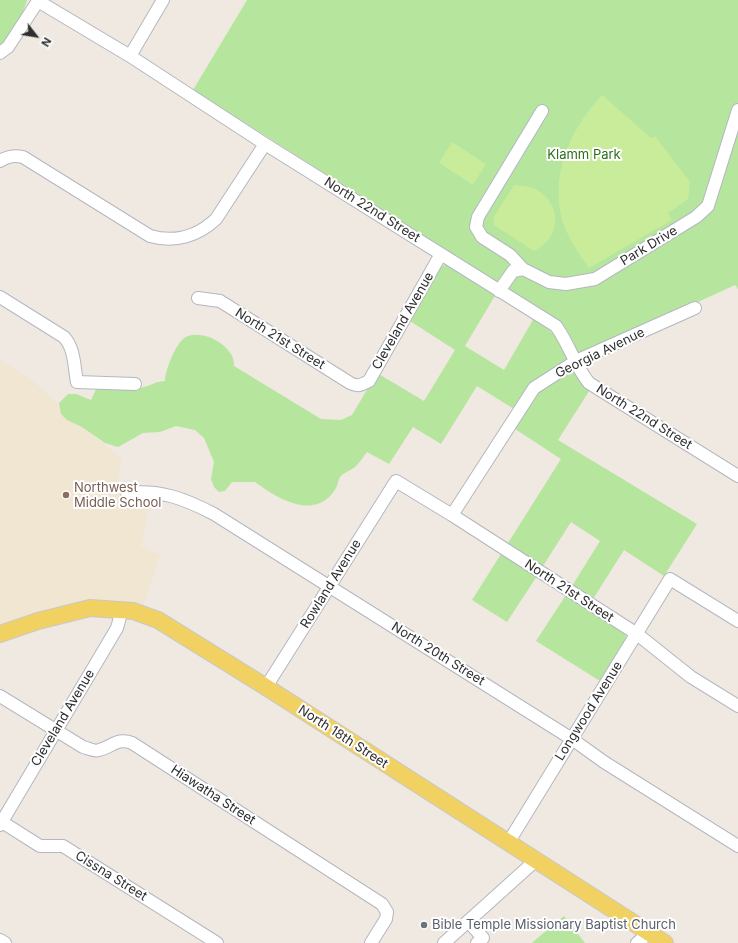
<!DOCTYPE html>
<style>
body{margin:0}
#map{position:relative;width:738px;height:943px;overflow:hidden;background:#efe9e1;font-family:Inter,sans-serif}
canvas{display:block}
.north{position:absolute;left:16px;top:16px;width:40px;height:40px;-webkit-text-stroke:3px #fff;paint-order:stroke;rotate:121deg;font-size:11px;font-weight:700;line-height:16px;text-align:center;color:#2e2e2e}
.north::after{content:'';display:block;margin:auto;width:14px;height:18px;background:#2e2e2e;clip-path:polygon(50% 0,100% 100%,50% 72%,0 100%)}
</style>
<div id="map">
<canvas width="738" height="943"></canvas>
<div class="north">N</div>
</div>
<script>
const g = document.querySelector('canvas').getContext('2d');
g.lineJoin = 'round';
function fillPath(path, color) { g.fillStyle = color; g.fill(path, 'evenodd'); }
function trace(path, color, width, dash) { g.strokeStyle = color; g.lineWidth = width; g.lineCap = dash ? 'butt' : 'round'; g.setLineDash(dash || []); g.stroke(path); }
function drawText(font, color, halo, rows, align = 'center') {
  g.font = font + ' Inter,sans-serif'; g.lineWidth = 4; g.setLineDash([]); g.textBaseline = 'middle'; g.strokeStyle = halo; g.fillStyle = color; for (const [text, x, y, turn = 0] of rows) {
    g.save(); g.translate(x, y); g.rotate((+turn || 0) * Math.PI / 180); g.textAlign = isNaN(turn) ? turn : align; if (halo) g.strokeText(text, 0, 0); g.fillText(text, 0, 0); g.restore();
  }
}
const education = new Path2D(`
 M 0,360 L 33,381 L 122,460 L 115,492 L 151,497 L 141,546 L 160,555 L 143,607 L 110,600 L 71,604 L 0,626 Z`);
const green = new Path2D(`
 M 0,0 L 27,0 C 24,13 10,39 0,47 Z
 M 247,0 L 738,0 L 738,289 L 735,285 L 587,353 L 581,354 L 578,352 L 567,330 L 552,317 L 193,90 Z
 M 445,264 L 448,264 L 496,294 L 465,346 L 504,370 L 534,318 L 555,335 L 568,356 L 567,361 L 535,380 L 529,385 L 514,409 L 477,386 L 441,444 L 413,427 L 389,464 L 367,452 C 364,456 360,462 356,466 C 352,470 344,472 340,477 C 338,480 338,485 336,488 C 316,522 278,499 255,482 L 232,482 L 225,491 L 219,492 L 214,487 L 211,479 L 214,462 L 204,438 L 195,430 L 176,426 L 160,432 L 143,433 L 118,447 L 105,443 L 82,427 L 67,420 L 61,414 L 59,403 L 68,394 L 76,394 L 91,400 L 97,387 C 112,388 129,391 144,387 C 152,385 157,381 165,381 C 165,370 177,339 188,336 C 203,331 223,341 231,354 C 233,357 234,362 234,366 L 321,419 L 341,420 L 352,415 L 377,373 L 424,401 L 455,350 L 410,321 L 441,267 Z
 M 571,371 L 575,373 L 591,388 L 558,440 L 697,524 L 664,576 L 624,550 L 593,599 L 572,586 L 600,541 L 571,522 L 543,566 L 508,543 L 561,459 L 515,429 L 539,391 Z
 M 501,554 L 537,576 L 507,622 L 472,600 Z
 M 566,595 L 625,633 L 626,638 L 600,681 L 536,641 Z
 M 564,916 L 585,943 L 532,943 L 534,941 Z`);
const pitch = new Path2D(`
 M 602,95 L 651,138 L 655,136 L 690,182 L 688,199 L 668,213 L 672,220 L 589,268 C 579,254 569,240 563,223 C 549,176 570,129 602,95 Z
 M 452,142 L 486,164 L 473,185 L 439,163 Z
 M 514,185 C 520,186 528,186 533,188 C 554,197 562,220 549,239 C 545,244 539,248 534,251 L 494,225 L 494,217 Z`);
const minor = new Path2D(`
 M 38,1 L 130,56 L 265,144 L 556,326 C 569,344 575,366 589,383 L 738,476
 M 0,53 L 8,47 L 38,1
 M 130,56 L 163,0
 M 0,161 C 8,156 14,155 23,157 L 150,236 C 175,243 198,236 216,219 L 265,144
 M 523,269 L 510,255 L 482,237 L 476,227 L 478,217 L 542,111
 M 499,291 L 513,271 L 523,269 L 549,282 L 566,284 L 595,279 L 696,217 L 708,206 L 738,110
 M 0,297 L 64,337 C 75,349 74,367 77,382 L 135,384
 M 198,298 L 220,301 L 350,383 C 358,387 361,385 369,381 L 441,254
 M 127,493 C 160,489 185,499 214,514 L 572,739 L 604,762 L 738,846
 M 452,515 L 534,388 L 576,361 L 695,308
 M 266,687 L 396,481 L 452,515 L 637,634 L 691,677 L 738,706
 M 0,696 L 83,747 C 88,748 95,752 99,750 C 112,747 118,737 132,743 L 382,904 L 387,912 L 386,919 L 371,943
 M 2,822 L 40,846 L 63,846 L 217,943
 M 0,825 L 117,628 L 122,610
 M 508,843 L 670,579 L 738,621
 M 468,921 L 483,938 L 477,943
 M 0,940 L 5,943
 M 444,943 L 535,861
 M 637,943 L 649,933`);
const major = new Path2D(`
 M 0,634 L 38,621 L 90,608 L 133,611 L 158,620 L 266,687 L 665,943`);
const markers = [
 [66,495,4,"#8d6e63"],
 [424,925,4,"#6b7280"]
];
const parkNames = [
 ["Klamm Park",584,155]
];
const streetNames = [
 ["North 22nd Street",372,210,32],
 ["Park Drive",649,246,-31],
 ["Cleveland Avenue",403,321,-60],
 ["North 21st Street",280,339,32],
 ["Georgia Avenue",600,353,-26],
 ["North 22nd Street",644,417,32],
 ["Rowland Avenue",331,584,-58],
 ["North 21st Street",569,591,33],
 ["North 20th Street",438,654,32],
 ["Longwood Avenue",589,711,-58],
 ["Cleveland Avenue",63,718,-59],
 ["North 18th Street",343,737,33],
 ["Hiawatha Street",213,795,33],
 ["Cissna Street",111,876,32]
];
const educationNames = [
 ["Northwest",74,488],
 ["Middle School",74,503]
];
const worshipNames = [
 ["Bible Temple Missionary Baptist Church",432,925]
];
fillPath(education, '#f0e6d1');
fillPath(green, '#b6e59e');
fillPath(pitch, '#c9ec9a');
trace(minor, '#b4b7c1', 14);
trace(major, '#c9c9c9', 18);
trace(minor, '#fff', 12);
trace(major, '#f2d163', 16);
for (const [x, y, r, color] of markers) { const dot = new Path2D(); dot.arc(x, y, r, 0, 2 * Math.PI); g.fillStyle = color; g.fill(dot); trace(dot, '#fff', 1.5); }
drawText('13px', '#2c6e1b', '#fff', parkNames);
drawText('13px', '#2e2e2e', '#fff', streetNames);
drawText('13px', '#785e54', '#fff', educationNames, 'left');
drawText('13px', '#5b616d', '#fff', worshipNames, 'left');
</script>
